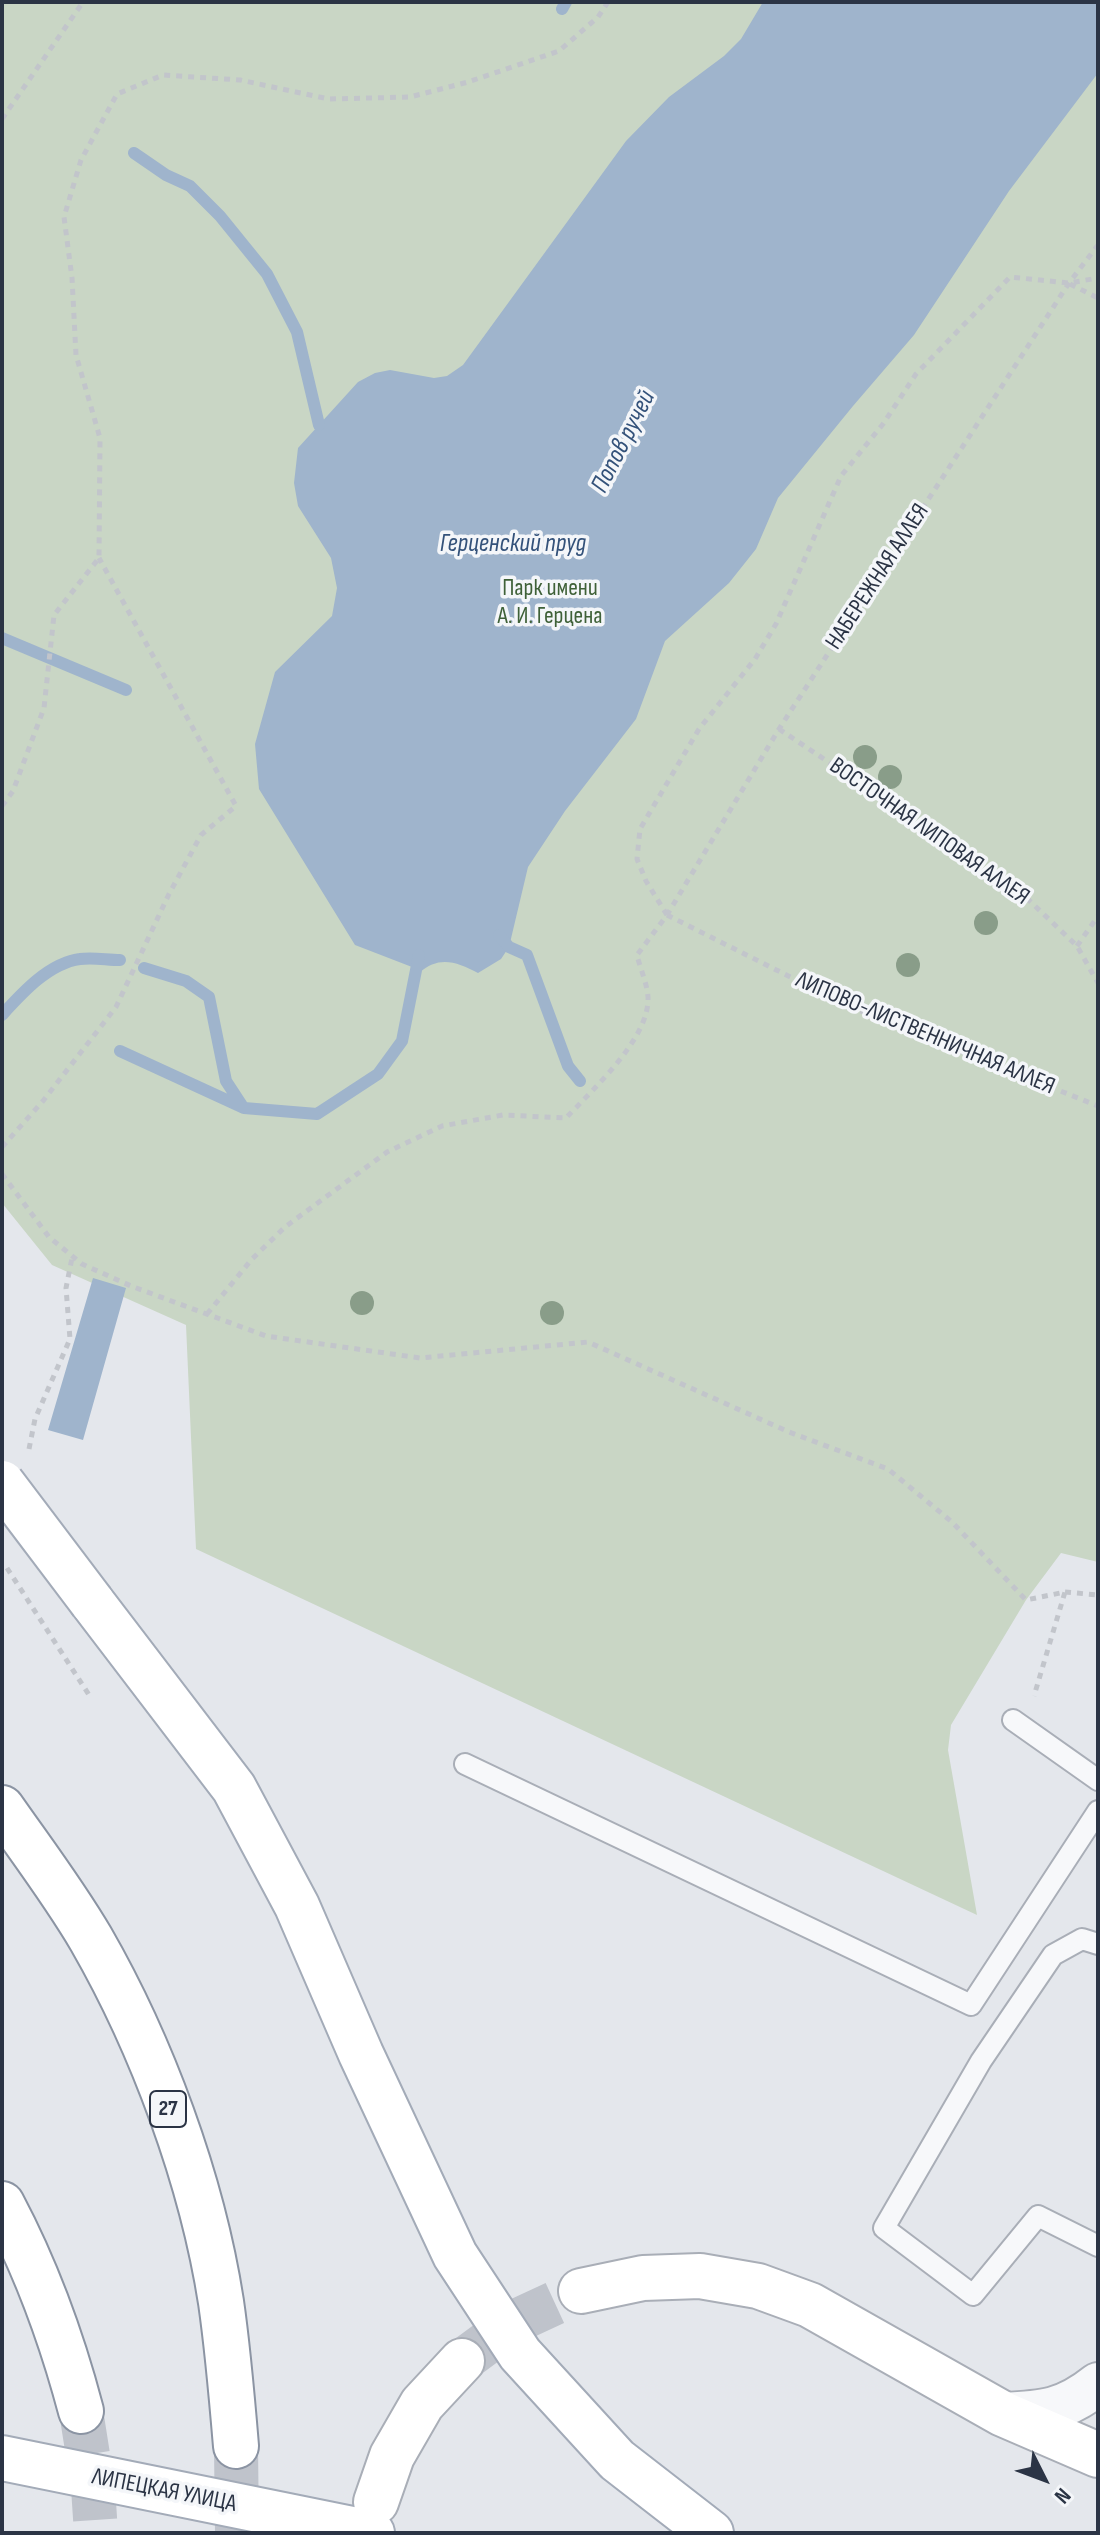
<!DOCTYPE html>
<meta charset="utf-8">
<style>
body{margin:0}
#map{position:relative;width:1100px;height:2535px;overflow:hidden;background:#e4e7ec;font-family:"Sofia Sans Condensed",sans-serif}
canvas{display:block}
.frame{position:absolute;inset:0;border:4px solid #2b3445;pointer-events:none}
.north{position:absolute;left:1004px;top:2439px;width:80px;height:80px;-webkit-text-stroke:6px #f4f6f9;paint-order:stroke;rotate:132deg;font-size:22px;font-weight:700;line-height:32px;text-align:center;color:#2b3445}
.north::after{content:'';display:block;margin:auto;width:28px;height:36px;background:#2b3445;clip-path:polygon(50% 0,100% 100%,50% 72%,0 100%)}
</style>
<div id="map">
<canvas width="1100" height="2535"></canvas>
<div class="frame"></div>
<div class="north">N</div>
</div>
<script>
const g = document.querySelector('canvas').getContext('2d');
g.lineJoin = 'round';
function fillPath(path, color) { g.fillStyle = color; g.fill(path, 'evenodd'); }
function trace(path, color, width, dash) { g.strokeStyle = color; g.lineWidth = width; g.lineCap = dash ? 'butt' : 'round'; g.setLineDash(dash || []); g.stroke(path); }
function drawText(font, color, halo, rows, align = 'center') {
  g.font = font + ' "Sofia Sans Condensed",sans-serif'; g.lineWidth = 7; g.setLineDash([]); g.textBaseline = 'middle'; g.strokeStyle = halo; g.fillStyle = color; for (const [text, x, y, turn = 0] of rows) {
    g.save(); g.translate(x, y); g.rotate((+turn || 0) * Math.PI / 180); g.textAlign = isNaN(turn) ? turn : align; if (halo) g.strokeText(text, 0, 0); g.fillText(text, 0, 0); g.restore();
  }
}
const green = new Path2D(`
 M 2,2 L 1098,2 L 1098,1562 L 1061,1553 L 1026,1600 L 951,1725 L 948,1750 L 977,1915 L 196,1549 L 186,1325 L 52,1265 L 2,1203 Z`);
const water = new Path2D(`
 M 763,2 L 1098,2 L 1098,73 L 1009,191 L 914,335 L 853,406 L 778,498 L 756,549 L 729,583 L 665,641 L 636,719 L 565,811 L 528,867 L 509,947 L 501,959 L 478,973 C 457,962 439,955 419,973 L 412,967 L 355,945 L 259,789 L 255,744 L 275,672 L 332,616 L 337,588 L 331,558 L 298,506 L 294,483 L 298,448 L 358,382 L 375,373 L 390,370 L 434,378 L 447,376 L 463,365 L 626,141 L 669,97 L 724,56 L 741,39 Z
 M 93,1278 L 126,1288 L 83,1440 L 48,1430 Z`);
const stream = new Path2D(`
 M 562,9 L 566,2
 M 134,153 L 166,175 L 190,186 L 220,216 L 267,274 L 297,332 L 319,425
 M 2,638 L 126,690
 M 499,935 L 509,947 L 527,955 L 568,1066 L 580,1081
 M 144,968 L 186,981 L 209,997 L 226,1081 L 243,1107
 M 2,1015 C 22,993 49,963 80,959 C 93,957 107,960 120,960
 M 120,1051 L 244,1108 L 317,1114 L 378,1074 L 402,1041 L 419,955`);
const secondaryTunnel = new Path2D(`
 M 462,2361 L 516,2321 L 581,2291`);
const highwayTunnel = new Path2D(`
 M 81,2411 L 93,2487 L 96,2533
 M 236,2446 L 237,2533`);
const path = new Path2D(`
 M 2,119 L 83,2
 M 1070,284 L 1098,298
 M 779,729 L 1014,886 L 1077,946 L 1098,983
 M 2,806 L 13,791 L 44,708 L 54,615 L 99,558 L 100,438 L 76,355 L 72,278 L 64,217 L 81,160 L 117,94 L 163,75 L 240,80 L 329,99 L 410,97 L 468,82 L 559,51 L 598,17 L 608,2
 M 667,915 L 646,881 L 637,859 L 640,829 L 699,729 L 755,659 L 776,624 L 841,476 L 883,424 L 916,374 L 1010,277 L 1069,283 L 1098,278
 M 667,915 L 848,1006 L 1098,1106
 M 1077,946 L 1098,916
 M 2,1147 L 43,1101 L 116,1007 L 169,894 L 201,835 L 236,806 L 99,558
 M 2,1174 L 49,1237 L 82,1264 L 131,1286 L 266,1336 L 420,1358 L 588,1342 L 789,1432 L 888,1469 L 952,1522 L 1026,1600 L 1065,1592 L 1034,1696
 M 207,1314 L 252,1259 L 285,1227 L 387,1152 L 442,1126 L 503,1115 L 566,1118 C 593,1089 650,1038 648,997 C 647,983 640,968 637,955 L 667,915 L 779,729 L 1069,283 L 1098,245
 M 29,1449 L 35,1419 L 70,1339 L 66,1288 L 72,1258
 M 7,1568 L 91,1698
 M 1065,1592 L 1098,1595`);
const lane = new Path2D(`
 M 1013,1720 L 1098,1780
 M 465,1764 L 971,2005 L 1098,1811
 M 1098,1944 L 1082,1939 L 1053,1955 L 981,2061 L 884,2228 L 973,2295 L 1038,2216 L 1098,2246`);
const street = new Path2D(`
 M 1003,2414 C 1044,2412 1064,2411 1098,2384`);
const secondary = new Path2D(`
 M 581,2291 L 643,2278 L 700,2276 L 758,2286 L 810,2305 L 1003,2414 L 1098,2455
 M 376,2502 L 392,2456 L 422,2404 L 462,2361`);
const primary = new Path2D(`
 M 92,1602 L 234,1788 L 297,1906 L 361,2054 L 455,2255 L 520,2354 L 617,2460 L 711,2533
 M 2,2458 L 372,2533`);
const highway = new Path2D(`
 M 2,1808 C 32,1851 64,1893 91,1939 C 152,2045 202,2180 221,2302 C 228,2350 232,2398 236,2446
 M 2,2204 C 37,2270 62,2339 81,2411`);
const primaryBridge = new Path2D(`
 M 2,1483 L 92,1602`);
const trees = [
 [865,757],
 [890,777],
 [986,923],
 [908,965],
 [362,1303],
 [552,1313]
];
const shields = [
 [168,2109,36]
];
const shieldNames = [
 ["27",168,2109]
];
const streetNames = [
 ["НАБЕРЕЖНАЯ АЛЛЕЯ",878,577,-57],
 ["ВОСТОЧНАЯ ЛИПОВАЯ АЛЛЕЯ",929,832,35],
 ["ЛИПОВО-ЛИСТВЕННИЧНАЯ АЛЛЕЯ",925,1034,23],
 ["ЛИПЕЦКАЯ УЛИЦА",164,2491,11]
];
const parkNames = [
 ["Парк имени",550,589],
 ["А. И. Герцена",550,617]
];
const waterNames = [
 ["Попов ручей",624,442,-63],
 ["Герценский пруд",513,544]
];
fillPath(green, '#c9d6c5');
fillPath(water, '#9fb4cc');
trace(stream, '#9fb4cc', 12);
trace(secondaryTunnel, '#bfc3cb', 44, [44, 22]);
trace(highwayTunnel, '#bfc3cb', 44, [44, 22]);
trace(lane, '#a9aeb7', 24);
trace(street, '#a9aeb7', 46);
trace(secondary, '#a9aeb7', 48);
trace(primary, '#a3abb8', 48);
trace(highway, '#8b94a3', 48);
trace(path, '#c2c5cb', 5, [6, 6]);
trace(lane, '#f7f8fa', 20);
trace(street, '#f7f8fa', 42);
trace(secondary, '#fff', 44);
trace(primary, '#fff', 44);
trace(highway, '#fff', 44);
trace(primaryBridge, '#a3abb8', 48, []);
trace(primaryBridge, '#fff', 44);
g.fillStyle = '#899d89';
for (const [x, y] of trees) { g.beginPath(); g.arc(x, y, 12, 0, 2 * Math.PI); g.fill(); }
for (const [x, y, w] of shields) { const box = new Path2D(); box.roundRect(x - w / 2, y - 18, w, 36, 6); g.fillStyle = '#f4f6f9'; g.fill(box); trace(box, '#2b3445', 2); }
drawText('bold 22px', '#2b3445', null, shieldNames);
drawText('24px', '#2b3445', '#f4f6f9', streetNames);
drawText('24px', '#3f6138', '#f4f6f9', parkNames);
drawText('italic 26px', '#34527a', '#f4f6f9', waterNames);
</script>
